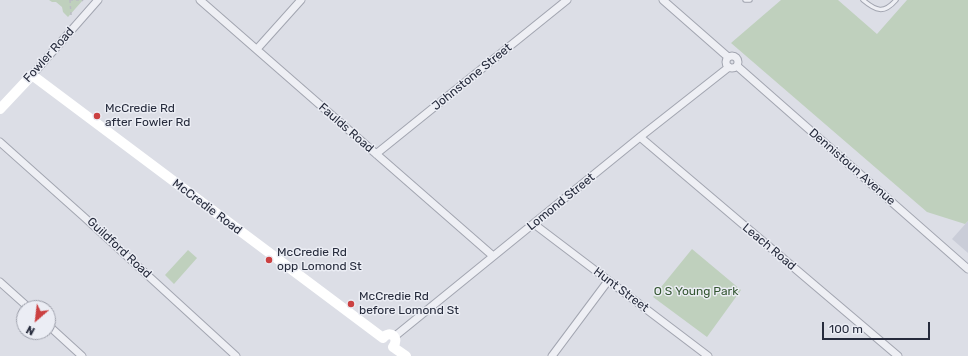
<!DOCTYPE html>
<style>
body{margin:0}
#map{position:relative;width:968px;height:356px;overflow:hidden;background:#dcdee6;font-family:Rubik,sans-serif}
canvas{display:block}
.north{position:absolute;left:16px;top:300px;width:40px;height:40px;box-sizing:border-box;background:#ebedf4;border:1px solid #9c9faa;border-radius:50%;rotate:208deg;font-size:11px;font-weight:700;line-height:16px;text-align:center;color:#262b3c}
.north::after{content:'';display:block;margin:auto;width:14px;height:18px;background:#cb4041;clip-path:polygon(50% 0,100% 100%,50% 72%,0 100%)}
.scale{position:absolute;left:822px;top:322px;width:108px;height:18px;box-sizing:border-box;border:2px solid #262b3c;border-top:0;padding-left:5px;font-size:12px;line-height:14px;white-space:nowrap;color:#262b3c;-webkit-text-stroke:3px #ebedf4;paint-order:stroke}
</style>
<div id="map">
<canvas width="968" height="356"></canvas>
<div class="north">N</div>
<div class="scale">100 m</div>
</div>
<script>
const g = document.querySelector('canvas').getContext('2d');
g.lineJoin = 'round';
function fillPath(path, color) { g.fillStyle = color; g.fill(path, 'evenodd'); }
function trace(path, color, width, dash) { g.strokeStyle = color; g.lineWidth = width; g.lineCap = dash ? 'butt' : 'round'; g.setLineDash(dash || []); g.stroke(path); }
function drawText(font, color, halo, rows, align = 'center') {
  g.font = font + ' Rubik,sans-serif'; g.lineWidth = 3; g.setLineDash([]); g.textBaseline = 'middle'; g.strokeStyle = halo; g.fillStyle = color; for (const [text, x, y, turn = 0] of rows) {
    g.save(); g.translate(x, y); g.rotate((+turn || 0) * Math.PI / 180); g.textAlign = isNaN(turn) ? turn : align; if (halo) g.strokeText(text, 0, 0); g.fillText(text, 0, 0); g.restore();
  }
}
const built = new Path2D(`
 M 968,221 L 968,253 L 952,239 Z`);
const green = new Path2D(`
 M 49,0 L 83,0 L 68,17 L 63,12 L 62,7 L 56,2 L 52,2 Z
 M 781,0 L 838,0 L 877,34 L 907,0 L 968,0 L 968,221 L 965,224 L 927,212 L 731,43 Z
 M 692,249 L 741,290 L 707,337 L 653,297 Z
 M 188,250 L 197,258 L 174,284 L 165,275 Z`);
const path = new Path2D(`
 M 70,0 L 71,15
 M 70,0 L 81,0
 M 82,0 L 83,1`);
const lane = new Path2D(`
 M 745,0 L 750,0
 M 863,0 C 876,11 884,14 896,0`);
const street = new Path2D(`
 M 200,0 L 493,256
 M 663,0 L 728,57
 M 257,49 L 301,0
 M726 62a6 6 0 1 1 12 0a6 6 0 1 1-12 0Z
 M 737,66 L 968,269
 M 32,75 L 98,0
 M 640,137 L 898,356
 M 0,142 L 84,217 L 236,356
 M 376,154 L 567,0
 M 534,224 L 708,356
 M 0,282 L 29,308
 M 48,325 L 82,356
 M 394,337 L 640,137 L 729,67
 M 552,356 L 608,281`);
const secondary = new Path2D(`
 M 0,109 L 32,75 L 383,338
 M 383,338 C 390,329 400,338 393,347
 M 393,347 L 406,356`);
const markers = [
 [97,116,4,"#cb4041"],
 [269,260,4,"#cb4041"],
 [351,304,4,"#cb4041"]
];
const streetNames = [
 ["Fowler Road",49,55,-48],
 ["Johnstone Street",472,77,-39],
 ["Faulds Road",346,128,41],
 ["Dennistoun Avenue",852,167,41],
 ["Lomond Street",561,202,-39],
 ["McCredie Road",207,207,37],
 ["Leach Road",769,247,40],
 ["Guildford Road",119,248,43],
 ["Hunt Street",621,290,37]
];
const poiNames = [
 ["McCredie Rd",105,109],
 ["after Fowler Rd",105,123],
 ["McCredie Rd",277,253],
 ["opp Lomond St",277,267],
 ["McCredie Rd",359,297],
 ["before Lomond St",359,311]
];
const parkNames = [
 ["O S Young Park",696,292]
];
fillPath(built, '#cacdd8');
fillPath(green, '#bfd0bd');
trace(lane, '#a2a5b0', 5.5);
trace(street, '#a2a5b0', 9);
trace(path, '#babcc4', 1.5, [3, 3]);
trace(lane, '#eeeff4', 3.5);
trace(street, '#eeeff4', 7);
trace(secondary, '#fff', 10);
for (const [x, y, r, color] of markers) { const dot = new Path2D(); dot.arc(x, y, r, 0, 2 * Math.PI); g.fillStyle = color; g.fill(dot); trace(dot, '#ebedf4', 1.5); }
drawText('12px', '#262b3c', '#ebedf4', streetNames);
drawText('12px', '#262b3c', '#ebedf4', poiNames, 'left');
drawText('12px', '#355733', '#ebedf4', parkNames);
</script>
